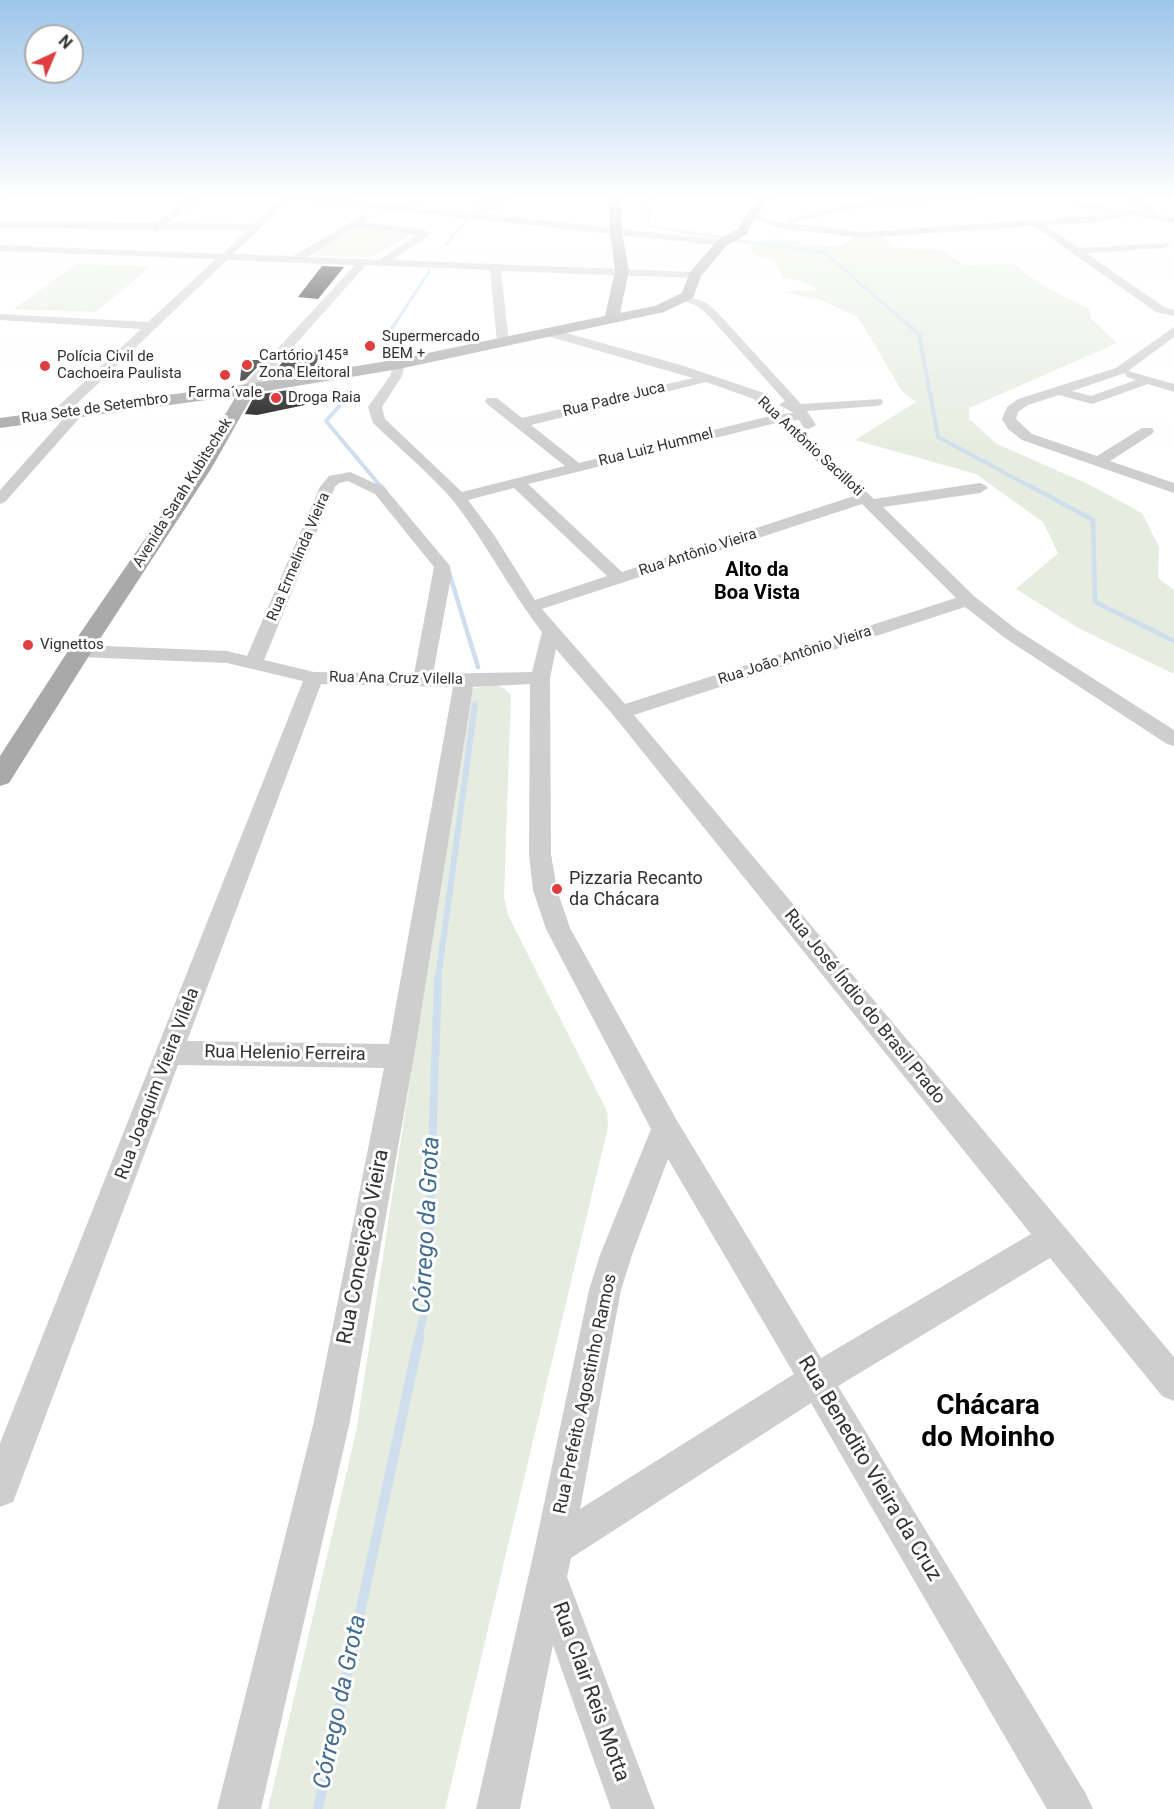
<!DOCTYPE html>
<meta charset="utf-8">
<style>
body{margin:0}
#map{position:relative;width:1174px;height:1809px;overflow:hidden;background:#fff;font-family:Roboto,sans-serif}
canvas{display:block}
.north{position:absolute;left:24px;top:24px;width:60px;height:60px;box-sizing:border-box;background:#fff;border:2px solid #adadad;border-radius:50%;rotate:44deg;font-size:16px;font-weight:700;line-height:24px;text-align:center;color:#313131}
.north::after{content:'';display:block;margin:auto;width:21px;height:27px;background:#df3d3e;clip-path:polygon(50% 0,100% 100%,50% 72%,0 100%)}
</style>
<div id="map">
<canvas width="1174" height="1809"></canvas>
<div class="north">N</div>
</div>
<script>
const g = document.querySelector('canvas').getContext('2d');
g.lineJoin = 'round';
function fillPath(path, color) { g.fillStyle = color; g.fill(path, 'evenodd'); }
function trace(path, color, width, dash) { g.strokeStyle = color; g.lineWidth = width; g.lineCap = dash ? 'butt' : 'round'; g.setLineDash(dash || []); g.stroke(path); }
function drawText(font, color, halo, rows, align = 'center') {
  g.font = font + ' Roboto,sans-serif'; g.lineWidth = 6; g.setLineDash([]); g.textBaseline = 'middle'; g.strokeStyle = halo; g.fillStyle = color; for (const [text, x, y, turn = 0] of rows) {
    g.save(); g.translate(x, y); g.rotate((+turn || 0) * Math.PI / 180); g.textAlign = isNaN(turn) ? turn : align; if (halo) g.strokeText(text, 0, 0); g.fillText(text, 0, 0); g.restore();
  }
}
const green = new Path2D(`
 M 357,226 L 414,232 L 370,258 L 309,255 Z
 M 856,237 L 885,237 L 892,247 L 945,251 L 964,265 L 1013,264 L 1045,287 L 1089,309 L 1091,319 L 1117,343 L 969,408 L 969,419 L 997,444 L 1090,485 L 1142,513 L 1159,547 L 1158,578 L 1174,590 L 1174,674 L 1080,629 L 1016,589 L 1058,553 L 1043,522 L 976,474 L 855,440 L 916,402 L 902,391 L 858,317 L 821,300 L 782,292 L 817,290 L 803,281 L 782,277 L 775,261 L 753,254 L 750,246 L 775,239 L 839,247 Z
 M 76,264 L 151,266 L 96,312 L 14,309 Z
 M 494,685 L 502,687 L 511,695 L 504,897 L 508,915 L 607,1111 L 608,1127 L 445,1809 L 268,1809 L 356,1432 L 470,689 Z`);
const streamFar5 = new Path2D(`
 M 647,197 L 649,226 L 725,238
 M 735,240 L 825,253 L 907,324
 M 446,244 L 486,197
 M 395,324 L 430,270`);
const streamFar4 = new Path2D(`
 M 905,322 L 919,334 L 938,437 L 1033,488
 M 392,328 L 396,322
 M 350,394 L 326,421 L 382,488`);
const streamFar3 = new Path2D(`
 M 381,486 L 385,491
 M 1030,486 L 1093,520 L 1095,602 L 1174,641
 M 448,569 L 478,667`);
const streamFar2 = new Path2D(`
 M 438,979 L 475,704`);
const streamFar1 = new Path2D(`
 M 418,1340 L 427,1299 L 438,977`);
const stream = new Path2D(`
 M 318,1809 L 419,1338`);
const building = new Path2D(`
 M 322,266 L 344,267 L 318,299 L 298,297 Z
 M 292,352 L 323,352 L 311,371 L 268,378 Z
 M 242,360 L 264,360 L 245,380 L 240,381 Z
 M 295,389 L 305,405 L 257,415 L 245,414 L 255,395 Z`);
const minor = new Path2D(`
 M 0,197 L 8,197 L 0,203 Z
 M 191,197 L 201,197 L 169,223 L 254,224 L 283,197 L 292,197 L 233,254 L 293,256 L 365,214 L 370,217 L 363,222 L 424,230 L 429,233 L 427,237 L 392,260 L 695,272 L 700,275 L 695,278 L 501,271 L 509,342 L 503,346 L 497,342 L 490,270 L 366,265 L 253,392 L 248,393 L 241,389 L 243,386 L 355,265 L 227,260 L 63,417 L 53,417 L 51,414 L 53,411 L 141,329 L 0,320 L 0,314 L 148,322 L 216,259 L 0,251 L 0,245 L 222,254 L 248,230 L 162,229 L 156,232 L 151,229 L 0,228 L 0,222 L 157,223 ZM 355,227 L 417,235 L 379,260 L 307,257 Z
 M 295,197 L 325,197 L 473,213 L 496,197 L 506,197 L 484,214 L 722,240 L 727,243 L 722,246 L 299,200 Z
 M 972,197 L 968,200 L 878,204 L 789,223 L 784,220 L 878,198 Z
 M 1131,197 L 1140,197 C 1143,205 1150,205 1155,211 L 1152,213 L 1174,217 L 1174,223 L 1131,215 L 1099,222 L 1046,225 L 1078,248 L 1168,243 L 1169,245 L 1164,248 L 1086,253 L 1164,307 L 1174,310 L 1174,316 L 1156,312 L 1034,226 L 862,238 L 780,228 L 745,216 L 750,213 L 781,222 L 862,232 L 1098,216 L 1108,213 L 1071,205 L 1069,203 L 1074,200 L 1119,210 L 1140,209 L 1135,206 Z
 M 685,296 L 705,302 L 717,312 L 801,404 L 881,399 L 883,402 L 881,405 L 876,406 L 807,411 L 816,425 L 809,429 L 804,428 L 799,420 L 789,421 L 874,499 L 980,483 L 985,485 L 988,488 L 980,493 L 883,507 L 974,596 L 1017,630 L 1174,730 L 1174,746 L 1167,744 L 1005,638 L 965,607 L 634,715 L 1174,1357 L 1174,1401 L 1162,1396 L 1050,1258 L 838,1386 L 1086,1794 L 1093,1809 L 1047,1809 L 811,1403 L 571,1558 L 567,1577 L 655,1809 L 611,1809 L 553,1645 L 520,1809 L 476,1809 L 535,1547 L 589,1290 L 600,1255 L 651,1129 L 546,929 L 533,890 L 529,854 L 530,684 L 473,687 L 414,1056 L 350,1421 L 261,1809 L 217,1809 L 314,1421 L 384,1068 L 178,1065 L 18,1489 L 13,1502 L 0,1507 L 0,1443 L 303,681 L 227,663 L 80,657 L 73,655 L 71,651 L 73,647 L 80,645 L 227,651 L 247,656 L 320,487 L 329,476 L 350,472 L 385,488 L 450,566 L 451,577 L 433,674 L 532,672 L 542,632 C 510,591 487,544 455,503 C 433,476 399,448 373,423 L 368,407 L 390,376 L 395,361 L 403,361 L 405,364 L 402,376 L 382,407 L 385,419 L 462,492 L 565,466 L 487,404 L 485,401 L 487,398 L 497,398 L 522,418 L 693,378 L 544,335 L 544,329 L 548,328 L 681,365 L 764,393 L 782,414 L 794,413 L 779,405 L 785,401 L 709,316 L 697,306 L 679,299 ZM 706,382 L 754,399 L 770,416 L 579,463 L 531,425 ZM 776,423 L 854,496 L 622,572 L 528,484 ZM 348,481 L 375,494 L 434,567 L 414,674 L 314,672 L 264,660 L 335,487 L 339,483 ZM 514,488 L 607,576 L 535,600 L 494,535 L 468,500 ZM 862,504 L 956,598 L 625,704 L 542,609 ZM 556,649 L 614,716 L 1031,1234 L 821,1358 L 676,1119 L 570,928 L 557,890 L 551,854 L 550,678 ZM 321,684 L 453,687 L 389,1044 L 187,1041 ZM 668,1159 L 794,1374 L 580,1509 L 621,1290 L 632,1255 Z
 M 1174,327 L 1174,337 L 1128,371 L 1174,384 L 1174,392 L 1148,384 L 1092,404 L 1059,395 L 1028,405 L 1018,412 L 1016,419 L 1032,434 L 1097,456 L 1142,428 L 1152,428 L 1154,431 L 1152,434 L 1110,461 L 1174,483 L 1174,493 L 1022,440 L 1008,429 L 1002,419 L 1007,407 L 1018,399 L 1116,368 ZM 1125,373 L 1127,377 L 1136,380 L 1091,396 L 1072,391 Z
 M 78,407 L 85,411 L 83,414 L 5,502 L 0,504 L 0,490 L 73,408 Z`);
const major = new Path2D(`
 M 609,197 L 621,197 L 622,232 L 629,271 L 620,313 L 655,306 L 682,293 L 690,272 L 718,240 L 738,229 L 746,214 L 761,197 L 772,197 L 755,217 L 747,234 L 726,246 L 701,276 L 693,298 L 664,312 L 399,369 L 254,393 L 211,469 L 92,651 L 9,783 L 0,786 L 0,756 L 68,651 L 193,469 L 236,396 L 0,428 L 0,418 L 248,384 L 399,359 L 605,316 L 615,271 L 610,232 Z`);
const markers = [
 [370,346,6,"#df3d3e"],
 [247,365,6,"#df3d3e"],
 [45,366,6,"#df3d3e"],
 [225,375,6,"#df3d3e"],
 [276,398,6,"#df3d3e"],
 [28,645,6,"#df3d3e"],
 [557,889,6,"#df3d3e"]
];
const farPoinames = [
 ["Supermercado",382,337],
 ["BEM +",382,354],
 ["Cartório 145ª",259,356],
 ["Zona Eleitoral",259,373],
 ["Polícia Civil de",57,357],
 ["Cachoeira Paulista",57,374],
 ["Farma´vale",225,393,"center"],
 ["Droga Raia",288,398],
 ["Vignettos",40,645]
];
const farStreetnames = [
 ["Rua Padre Juca",614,400,-14],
 ["Rua Sete de Setembro",95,409,-8],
 ["Rua Antônio Sacilloti",810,447,43],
 ["Rua Luiz Hummel",656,448,-14],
 ["Avenida Sarah Kubitschek",183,493,-58],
 ["Rua Antônio Vieira",698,553,-18],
 ["Rua Ermelinda Vieira",299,557,-67],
 ["Rua João Antônio Vieira",795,656,-18],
 ["Rua Ana Cruz Vilella",396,679,1]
];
const poiNames = [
 ["Pizzaria Recanto",569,879],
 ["da Chácara",569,900]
];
const streetNames = [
 ["Rua José Índio do Brasil Prado",864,1007,51],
 ["Rua Helenio Ferreira",285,1054,1],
 ["Rua Joaquim Vieira Vilela",158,1084,-69],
 ["Rua Prefeito Agostinho Ramos",586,1394,-78]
];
const farDistrictnames = [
 ["Alto da",757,571],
 ["Boa Vista",757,594]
];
const nearStreetnames = [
 ["Rua Conceição Vieira",364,1247,-79],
 ["Rua Benedito Vieira da Cruz",869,1469,59],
 ["Rua Clair Reis Motta",590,1692,70]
];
const nearWaternames = [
 ["Córrego da Grota",428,1225,-87],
 ["Córrego da Grota",341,1702,-78]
];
const nearDistrictnames = [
 ["Chácara",988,1407],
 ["do Moinho",988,1439]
];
fillPath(green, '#e6ede0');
trace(streamFar5, '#cedeec', 3);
trace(streamFar4, '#cedeec', 4);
trace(streamFar3, '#cedeec', 4.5);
trace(streamFar2, '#cedeec', 6);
trace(streamFar1, '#cedeec', 8);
trace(stream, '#cedeec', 10);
fillPath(building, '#181818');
fillPath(minor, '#cecece');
fillPath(major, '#a9a9a9');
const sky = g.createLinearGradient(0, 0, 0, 450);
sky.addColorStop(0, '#9dc5ea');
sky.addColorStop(0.44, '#fff');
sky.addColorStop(1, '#ffffff00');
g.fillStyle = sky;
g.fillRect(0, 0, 1174, 450);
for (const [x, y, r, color] of markers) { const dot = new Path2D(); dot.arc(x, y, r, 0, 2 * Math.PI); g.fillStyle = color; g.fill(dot); trace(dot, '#fff', 2); }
drawText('15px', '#313131', '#fff', farPoinames, 'left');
drawText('15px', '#313131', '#fff', farStreetnames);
drawText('18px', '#313131', '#fff', poiNames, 'left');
drawText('18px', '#313131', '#fff', streetNames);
drawText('bold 20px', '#000', '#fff', farDistrictnames);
drawText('21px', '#313131', '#fff', nearStreetnames);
drawText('italic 24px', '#426d91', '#fff', nearWaternames);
drawText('bold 28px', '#000', '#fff', nearDistrictnames);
</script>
